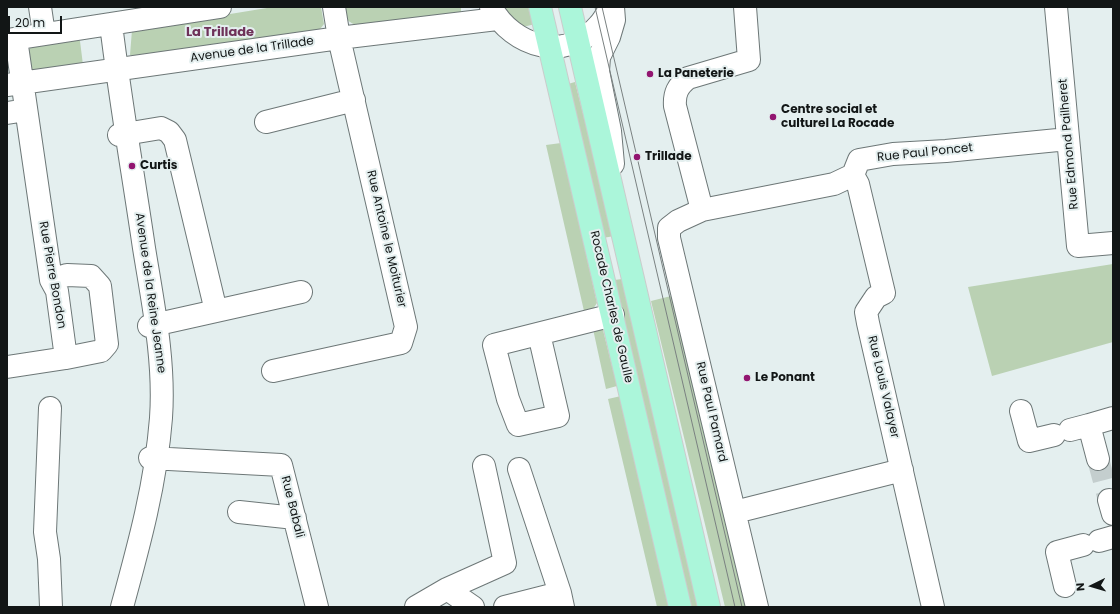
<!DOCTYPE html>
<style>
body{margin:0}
#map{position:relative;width:1120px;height:614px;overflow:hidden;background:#e4efef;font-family:Poppins,sans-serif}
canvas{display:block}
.frame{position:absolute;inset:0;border:8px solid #121616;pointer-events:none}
.north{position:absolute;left:1072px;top:566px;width:40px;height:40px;-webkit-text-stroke:3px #e4efef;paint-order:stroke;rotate:265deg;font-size:11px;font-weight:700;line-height:16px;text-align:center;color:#121616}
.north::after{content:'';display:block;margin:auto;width:14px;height:18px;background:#121616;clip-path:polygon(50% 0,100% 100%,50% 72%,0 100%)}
.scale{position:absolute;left:8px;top:16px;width:54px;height:18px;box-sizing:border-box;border:2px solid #121616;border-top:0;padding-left:5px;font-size:12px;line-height:14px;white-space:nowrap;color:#121616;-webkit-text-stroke:3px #e4efef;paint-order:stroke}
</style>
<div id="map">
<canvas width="1120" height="614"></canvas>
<div class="frame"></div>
<div class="north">N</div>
<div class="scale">20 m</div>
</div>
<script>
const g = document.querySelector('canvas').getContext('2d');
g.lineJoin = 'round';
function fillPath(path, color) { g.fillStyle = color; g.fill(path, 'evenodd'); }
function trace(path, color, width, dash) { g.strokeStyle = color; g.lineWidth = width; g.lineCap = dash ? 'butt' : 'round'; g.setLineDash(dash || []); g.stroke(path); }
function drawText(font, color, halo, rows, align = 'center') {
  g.font = font + ' Poppins,sans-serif'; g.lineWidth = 4; g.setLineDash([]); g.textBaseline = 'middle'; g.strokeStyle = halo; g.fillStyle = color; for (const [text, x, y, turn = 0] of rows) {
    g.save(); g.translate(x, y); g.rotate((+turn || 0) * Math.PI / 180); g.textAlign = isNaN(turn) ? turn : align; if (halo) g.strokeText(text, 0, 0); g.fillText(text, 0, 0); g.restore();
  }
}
const green = new Path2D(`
 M 273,7 L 321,7 L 324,24 L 317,33 L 142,59 L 130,55 L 132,30 Z
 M 342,7 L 461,7 L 461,18 L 359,26 C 348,23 344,18 342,7 Z
 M 503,7 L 531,7 L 535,24 L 523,27 L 514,21 Z
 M 75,36 L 80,41 L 83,65 L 36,73 L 29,70 L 27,53 L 32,45 Z
 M 575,82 L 614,236 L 603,238 L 568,84 Z
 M 561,143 L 597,303 L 593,309 L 584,311 L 546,145 Z
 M 1113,264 L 1113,342 L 992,376 L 968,287 Z
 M 622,279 L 691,578 L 698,607 L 689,607 L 614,280 Z
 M 675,295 L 747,607 L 725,607 L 651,301 Z
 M 596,328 L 603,330 L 617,386 L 606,389 L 593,329 Z
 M 621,396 L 670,607 L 657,607 L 608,399 Z`);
const minorTunnel = new Path2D(`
 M 1098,459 L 1109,500`);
const minor = new Path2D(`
 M 40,7 L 44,34
 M 491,7 C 513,47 566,63 599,25 C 604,20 607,13 611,7
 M 1056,7 L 1078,246 L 1113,243
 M 111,24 C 120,99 133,173 144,248 C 153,304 165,361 161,418 C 156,483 139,545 122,607
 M 7,40 L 220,7
 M 7,85 L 339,38 L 497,19
 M 7,113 L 26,110
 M 266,122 L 354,100
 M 119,135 L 161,128 L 169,132 L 175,140 L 216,311
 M 613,164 L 610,131 L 598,71 L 599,57 L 609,37 L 614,20 L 613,7
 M 853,175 L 858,184 L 884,293 L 876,297 L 866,312 L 868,323 L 933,607
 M 702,210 L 675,106 C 674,93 678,86 688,78 L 749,60 L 745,7
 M 51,280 L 67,275 L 91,276 L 100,286 L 107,344 L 101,351 L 66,358
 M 149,326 L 301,292
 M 539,334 L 558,416 L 518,425 L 508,399 L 494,345 L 613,315
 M 7,367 L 66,358 L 57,291 L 51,280 L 16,39
 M 273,371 L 401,343 L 406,327 L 339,38 L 334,7
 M 50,408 L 45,532 L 49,559 L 51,607
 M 1021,411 L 1029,441 L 1054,435
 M 1070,430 L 1089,425
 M 150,458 L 281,465 L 317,607
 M 1098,459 L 1089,425 L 1113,418
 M 519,469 L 560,593 L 563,607
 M 1109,500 L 1113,514
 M 239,512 L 295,518
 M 735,512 L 902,470
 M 1099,541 L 1113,537
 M 1065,586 L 1057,552 L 1083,545
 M 447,589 L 473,607
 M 416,607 L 447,589 L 505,563 L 484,466
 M 505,607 L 560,593
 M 757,607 L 669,238 L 669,228 L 678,221 L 702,210 L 834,184 L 853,175 L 859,160 L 893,154 L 946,151 L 1068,139`);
const major = new Path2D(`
 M 540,7 L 680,607
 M 570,7 L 709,607`);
const tram = new Path2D(`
 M 595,7 L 735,607
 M 602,7 L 742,607`);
const markers = [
 [650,74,4,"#921570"],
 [773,117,4,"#921570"],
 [637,157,4,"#921570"],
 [132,166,4,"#921570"],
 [747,378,4,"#921570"]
];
const streetNames = [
 ["Avenue de la Trillade",252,50,-8],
 ["Rue Edmond Pailheret",1069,144,-95],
 ["Rue Paul Poncet",925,153,-6],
 ["Rue Antoine le Moiturier",386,239,77],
 ["Rue Pierre Bondon",52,275,80],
 ["Avenue de la Reine Jeanne",150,293,82],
 ["Rocade Charles de Gaulle",611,307,77],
 ["Rue Louis Valayer",883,387,77],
 ["Rue Paul Pamard",711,412,77],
 ["Rue Babali",292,507,76]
];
const poiNames = [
 ["La Paneterie",658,74],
 ["Centre social et",781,110],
 ["culturel La Rocade",781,124],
 ["Trillade",645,157],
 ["Curtis",140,166],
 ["Le Ponant",755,378]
];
const neighbourhoodNames = [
 ["La Trillade",220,33]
];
fillPath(green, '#bad1b3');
trace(minorTunnel, '#c4cece', 22, [22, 11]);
trace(minor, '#6d7777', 24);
trace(major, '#cbcccc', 24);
trace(minor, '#fff', 22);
trace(major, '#abf6da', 22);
trace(tram, '#7a8181', 1);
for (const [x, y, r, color] of markers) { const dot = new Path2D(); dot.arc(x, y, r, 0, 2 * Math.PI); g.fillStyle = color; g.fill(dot); trace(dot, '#e4efef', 1.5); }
drawText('12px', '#121616', '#e4efef', streetNames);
drawText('bold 12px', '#121616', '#e4efef', poiNames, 'left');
drawText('bold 13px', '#6e3159', '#e4efef', neighbourhoodNames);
</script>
